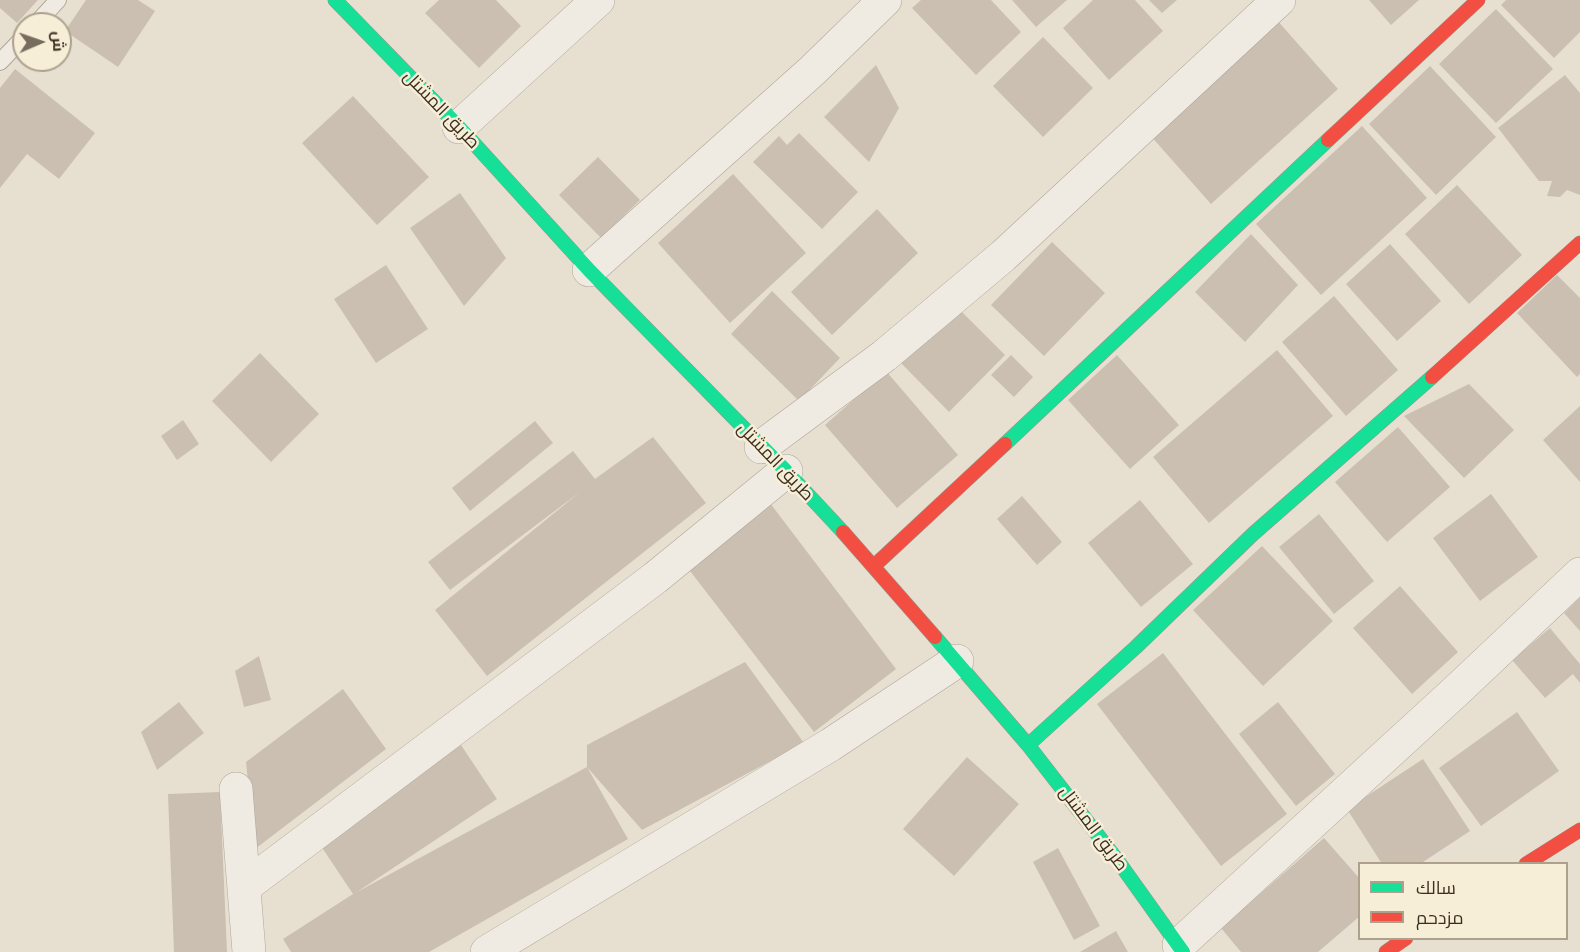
<!DOCTYPE html>
<meta charset="utf-8">
<style>
body{margin:0}
#map{position:relative;width:1580px;height:952px;overflow:hidden;background:#e7e0d1;font-family:"Times New Roman",Cairo,serif}
canvas{display:block}
.legend{position:absolute;left:1358px;top:862px;width:210px;height:78px;box-sizing:border-box;background:#f7eed8;border:2px solid #ada18e;margin:0;padding:8px 10px;list-style:none;font-size:18px;color:#3d2e20}
.legend li{display:flex;align-items:center;gap:12px;height:30px}
.legend b{width:30px;border:2px solid #ada18e}
.north{position:absolute;left:12px;top:12px;width:60px;height:60px;box-sizing:border-box;background:#f7eed8;border:2px solid #ada18e;border-radius:50%;rotate:88deg;font-size:16px;font-weight:700;line-height:24px;text-align:center;color:#3d2e20}
.north::after{content:'';display:block;margin:auto;width:21px;height:27px;background:#786c5e;clip-path:polygon(50% 0,100% 100%,50% 72%,0 100%)}
</style>
<div id="map">
<canvas width="1580" height="952"></canvas>
<ul class="legend">
<li><b style="height:8px;background:#16e098"></b>سالك</li>
<li><b style="height:8px;background:#f24e42"></b>مزدحم</li>
</ul>
<div class="north">ش</div>
</div>
<script>
const g = document.querySelector('canvas').getContext('2d');
g.lineJoin = 'round';
function fillPath(path, color) { g.fillStyle = color; g.fill(path, 'evenodd'); }
function trace(path, color, width, dash) { g.strokeStyle = color; g.lineWidth = width; g.lineCap = dash ? 'butt' : 'round'; g.setLineDash(dash || []); g.stroke(path); }
function drawText(font, color, halo, rows, align = 'center') {
  g.font = font + ' "Times New Roman",Cairo,serif'; g.lineWidth = 5; g.setLineDash([]); g.textBaseline = 'middle'; g.strokeStyle = halo; g.fillStyle = color; for (const [text, x, y, turn = 0] of rows) {
    g.save(); g.translate(x, y); g.rotate((+turn || 0) * Math.PI / 180); g.textAlign = isNaN(turn) ? turn : align; if (halo) g.strokeText(text, 0, 0); g.fillText(text, 0, 0); g.restore();
  }
}
const building = new Path2D(`
 M 0,0 L 38,0 L 17,23 L 0,8 Z
 M 86,0 L 138,0 L 155,11 L 118,67 L 65,31 Z
 M 439,0 L 496,0 L 521,26 L 479,68 L 425,13 Z
 M 921,0 L 991,0 L 1021,32 L 976,75 L 912,8 Z
 M 1012,0 L 1067,0 L 1036,27 Z
 M 1093,0 L 1135,0 L 1163,31 L 1109,80 L 1063,28 Z
 M 1149,0 L 1177,0 L 1162,13 Z
 M 1369,0 L 1419,0 L 1391,25 Z
 M 1506,0 L 1580,0 L 1580,32 L 1554,58 L 1501,5 Z
 M 1496,9 L 1553,69 L 1496,123 L 1439,64 Z
 M 1276,19 L 1338,89 L 1211,204 L 1149,134 Z
 M 1043,37 L 1093,88 L 1043,137 L 993,86 Z
 M 876,65 L 899,108 L 869,162 L 824,117 Z
 M 1430,66 L 1496,137 L 1436,195 L 1369,124 Z
 M 15,69 L 95,133 L 59,179 L 27,154 L 0,188 L 0,88 Z
 M 1565,75 L 1580,93 L 1580,195 L 1567,190 L 1560,197 L 1547,196 L 1552,181 L 1539,181 L 1498,128 Z
 M 353,96 L 429,177 L 377,225 L 302,143 Z
 M 1362,126 L 1427,198 L 1321,295 L 1256,224 Z
 M 799,133 L 858,192 L 822,229 L 753,162 L 779,136 L 787,145 Z
 M 598,157 L 640,200 L 601,238 L 559,195 Z
 M 733,174 L 806,253 L 730,323 L 658,243 Z
 M 1457,185 L 1522,255 L 1469,304 L 1405,234 Z
 M 460,193 L 506,258 L 464,306 L 410,228 Z
 M 877,209 L 918,253 L 832,335 L 791,292 Z
 M 1251,234 L 1298,285 L 1245,342 L 1195,292 Z
 M 1052,242 L 1105,293 L 1044,356 L 991,305 Z
 M 1390,244 L 1441,301 L 1397,341 L 1346,284 Z
 M 386,265 L 428,329 L 376,363 L 334,299 Z
 M 1557,275 L 1580,298 L 1580,374 L 1577,377 L 1517,313 Z
 M 772,291 L 840,358 L 799,401 L 731,334 Z
 M 1334,296 L 1398,370 L 1346,416 L 1282,342 Z
 M 957,307 L 1005,355 L 949,412 L 901,363 Z
 M 1277,350 L 1333,416 L 1209,523 L 1153,457 Z
 M 260,353 L 319,414 L 271,462 L 212,401 Z
 M 1011,355 L 1033,377 L 1014,397 L 991,375 Z
 M 1117,355 L 1179,425 L 1130,469 L 1068,400 Z
 M 886,371 L 958,455 L 897,508 L 825,425 Z
 M 1469,384 L 1514,430 L 1464,478 L 1404,416 Z
 M 1580,406 L 1580,482 L 1543,440 Z
 M 183,420 L 199,444 L 177,460 L 161,436 Z
 M 535,421 L 553,443 L 470,511 L 452,488 Z
 M 1398,427 L 1450,487 L 1387,542 L 1335,482 Z
 M 653,437 L 706,503 L 487,676 L 435,610 L 580,492 L 450,590 L 428,562 L 573,451 L 595,479 Z
 M 1491,494 L 1538,557 L 1480,601 L 1433,538 Z
 M 1022,496 L 1062,542 L 1037,565 L 997,519 Z
 M 1140,500 L 1193,564 L 1141,607 L 1088,543 Z
 M 770,503 L 896,669 L 814,732 L 687,567 Z
 M 1319,514 L 1374,581 L 1334,614 L 1279,547 Z
 M 1262,546 L 1333,621 L 1263,686 L 1193,610 Z
 M 1400,586 L 1458,652 L 1412,694 L 1353,628 Z
 M 1580,598 L 1580,631 L 1564,613 Z
 M 1550,628 L 1580,664 L 1580,683 L 1573,674 L 1545,698 L 1512,660 Z
 M 1163,653 L 1287,814 L 1221,866 L 1097,704 Z
 M 259,656 L 271,700 L 244,707 L 235,671 Z
 M 745,662 L 804,743 L 642,830 L 587,767 L 628,839 L 429,952 L 291,952 L 283,939 L 353,894 L 317,840 L 461,745 L 497,799 L 357,892 L 587,767 L 587,745 Z
 M 343,689 L 386,749 L 255,849 L 246,762 Z
 M 179,702 L 204,733 L 157,770 L 141,732 Z
 M 1278,702 L 1335,774 L 1296,806 L 1239,734 Z
 M 1517,712 L 1559,771 L 1481,826 L 1439,768 Z
 M 967,757 L 1019,804 L 954,876 L 903,829 Z
 M 1423,759 L 1470,831 L 1420,864 L 1382,864 L 1347,809 Z
 M 220,792 L 227,952 L 174,952 L 168,794 Z
 M 1324,838 L 1360,879 L 1360,916 L 1318,952 L 1241,952 L 1221,928 Z
 M 1058,848 L 1100,926 L 1074,940 L 1033,862 Z
 M 1116,931 L 1128,952 L 1080,952 Z`);
const lane = new Path2D(`
 M 36,24 L 58,0
 M 0,62 L 24,37`);
const street = new Path2D(`
 M 459,127 L 598,0
 M 589,270 L 812,71 L 885,0
 M 761,447 L 884,356 L 1003,256 L 1279,0
 M 236,789 L 249,952
 M 244,887 L 655,578 L 786,471
 M 1179,945 L 1455,692 L 1580,574
 M 487,952 L 830,745 L 957,661`);
const fast = new Path2D(`
 M 335,0 L 459,127 L 589,270 L 786,471 L 843,532
 M 1005,444 L 1328,140
 M 935,637 L 1028,745 L 1118,861 L 1183,952
 M 1028,745 L 1136,647 L 1253,534 L 1432,377`);
const jam = new Path2D(`
 M 1328,140 L 1478,0
 M 1432,377 L 1580,243
 M 843,532 L 935,637
 M 874,566 L 1005,444
 M 1526,864 L 1580,830
 M 1386,952 L 1406,938`);
const streetNames = [
 ["طريق المشتل",441,110,46],
 ["طريق المشتل",775,462,46],
 ["طريق المشتل",1093,829,53]
];
fillPath(building, '#cbbfb2');
trace(lane, '#ada599', 18);
trace(street, '#ada599', 34);
trace(fast, '#9c958a', 15);
trace(jam, '#9c958a', 15);
trace(lane, '#efebe3', 16);
trace(street, '#efebe3', 33);
trace(fast, '#16e098', 14);
trace(jam, '#f24e42', 14);
drawText('18px', '#3d2e20', '#f7eed8', streetNames);
</script>
